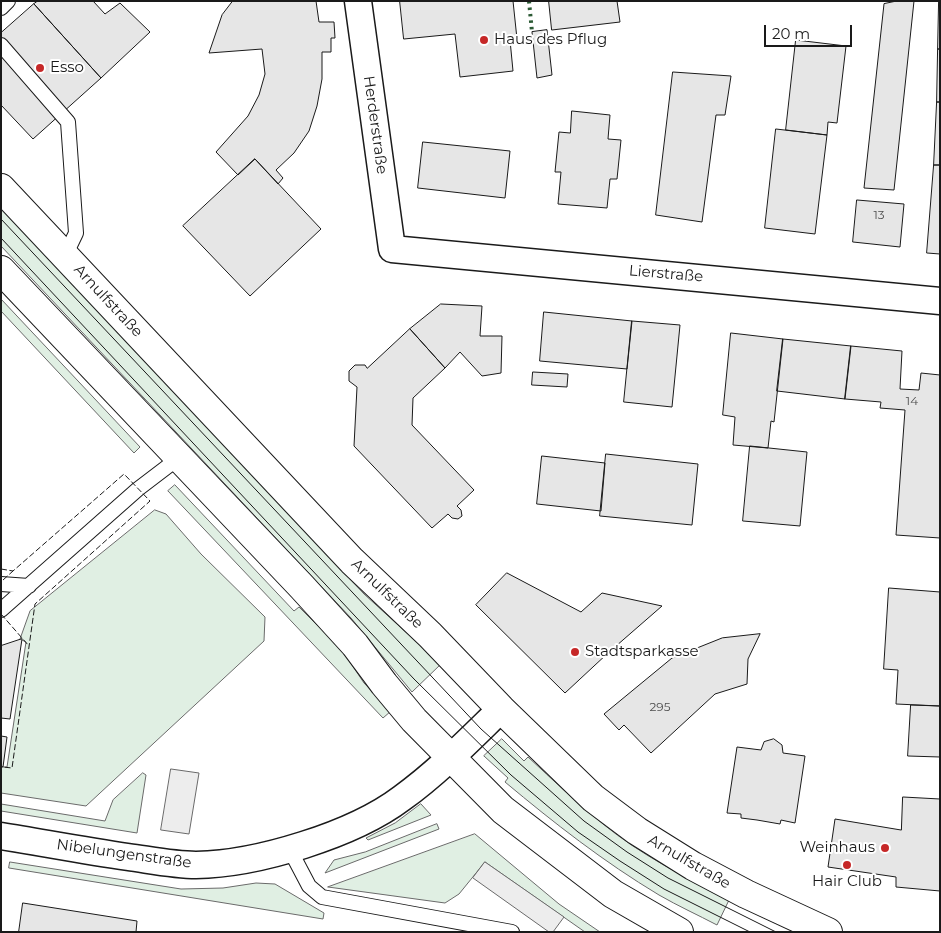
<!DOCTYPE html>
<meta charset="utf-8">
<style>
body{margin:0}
#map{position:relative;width:941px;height:933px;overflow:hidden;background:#fff;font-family:Montserrat,sans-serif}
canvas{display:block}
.frame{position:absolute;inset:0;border:2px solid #1a1a1a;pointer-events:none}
.scale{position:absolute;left:764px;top:25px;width:88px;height:22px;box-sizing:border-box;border:2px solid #1a1a1a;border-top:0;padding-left:6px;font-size:15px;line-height:18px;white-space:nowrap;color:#1a1a1a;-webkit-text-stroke:4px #fff;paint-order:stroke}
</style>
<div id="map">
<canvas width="941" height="933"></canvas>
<div class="frame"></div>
<div class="scale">20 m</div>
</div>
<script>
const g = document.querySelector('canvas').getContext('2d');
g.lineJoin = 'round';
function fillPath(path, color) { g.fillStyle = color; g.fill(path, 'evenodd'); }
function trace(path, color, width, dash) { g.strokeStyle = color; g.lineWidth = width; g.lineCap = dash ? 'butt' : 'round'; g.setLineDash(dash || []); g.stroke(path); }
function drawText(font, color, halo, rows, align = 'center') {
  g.font = font + ' Montserrat,sans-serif'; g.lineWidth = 4; g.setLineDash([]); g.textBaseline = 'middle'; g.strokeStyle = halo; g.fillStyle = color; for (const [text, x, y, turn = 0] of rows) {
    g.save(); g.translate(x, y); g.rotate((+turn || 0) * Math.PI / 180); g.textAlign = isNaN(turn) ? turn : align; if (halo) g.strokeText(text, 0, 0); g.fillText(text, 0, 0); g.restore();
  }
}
const green = new Path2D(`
 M 1,205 L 364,594 L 441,664 L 412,692 L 351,618 L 1,246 Z
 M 1,299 L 140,447 L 134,453 L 1,311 Z
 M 175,485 L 294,611 L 299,607 L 342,650 L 364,683 L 391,711 L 383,718 L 168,491 Z
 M 155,510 L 166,514 L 201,554 L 265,617 L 264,641 L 86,806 L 1,793 L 1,767 L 7,767 L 26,642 L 20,639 L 30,611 Z
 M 502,739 L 524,761 L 528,757 C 553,780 577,803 603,824 C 641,855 685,877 729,900 L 717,925 C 698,915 678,906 659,895 C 604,862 554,823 505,782 L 508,778 L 484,756 Z
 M 143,773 L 146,775 L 137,833 L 1,811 L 1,804 L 105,821 L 113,800 Z
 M 421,804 L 431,815 L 368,840 L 366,838 L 395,823 Z
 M 437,824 L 439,829 L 325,873 L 334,860 L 365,852 Z
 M 475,834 L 559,904 L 600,932 L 585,932 L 485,862 L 459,894 L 445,903 L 328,887 Z
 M 10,862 L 181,889 L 223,888 L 256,883 L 275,884 L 324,913 L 323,919 L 9,868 Z`);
const parking = new Path2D(`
 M 171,769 L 199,773 L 189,834 L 161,830 Z
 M 485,862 L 564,917 L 553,932 L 549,932 L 473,878 Z`);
const building = new Path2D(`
 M 38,1 L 93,1 L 105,14 L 120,3 L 150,32 L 101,78 L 34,4 Z
 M 233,1 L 316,1 L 319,22 L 334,22 L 335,38 L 331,38 L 331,52 L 322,52 L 322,79 L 317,106 L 309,131 L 294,153 L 276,170 L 283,178 L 278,184 L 255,159 L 238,175 L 216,152 L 248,116 L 259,95 L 265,74 L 262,49 L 209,53 L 222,15 Z
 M 400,1 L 513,1 L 517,39 L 510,40 L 513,71 L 460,77 L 455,34 L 404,39 Z
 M 549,1 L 617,1 L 620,22 L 552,30 Z
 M 897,1 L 914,1 L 894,190 L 864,188 L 884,4 Z
 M 939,1 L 940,1 L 940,49 L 938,49 Z
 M 34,4 L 101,78 L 33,139 L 1,105 L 1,33 Z
 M 547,30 L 552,75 L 537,78 L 532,32 Z
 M 796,40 L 846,46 L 837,123 L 828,122 L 827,135 L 786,130 Z
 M 938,49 L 940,49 L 940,102 L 937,102 Z
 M 673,72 L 731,76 L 725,115 L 716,115 L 702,222 L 656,215 Z
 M 937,102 L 940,102 L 940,165 L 934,165 Z
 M 572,111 L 610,115 L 608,139 L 621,140 L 617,179 L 610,179 L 607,208 L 558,204 L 561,172 L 555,172 L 559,132 L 570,133 Z
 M 776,129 L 827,135 L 815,234 L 765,228 Z
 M 423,142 L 510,151 L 505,198 L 418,188 Z
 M 255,159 L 321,229 L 250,296 L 183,226 Z
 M 934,165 L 940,165 L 940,254 L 927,253 Z
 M 857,200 L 904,204 L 900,247 L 853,242 Z
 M 441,304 L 482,306 L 480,336 L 502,336 L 501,373 L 482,376 L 460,352 L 445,368 L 410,329 Z
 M 544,312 L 632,321 L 627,369 L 540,361 Z
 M 632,321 L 680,325 L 672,407 L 624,402 Z
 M 410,329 L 445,368 L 413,398 L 412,425 L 474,490 L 457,506 L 461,510 L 462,516 L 458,519 L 452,518 L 448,514 L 432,528 L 354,446 L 357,387 L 349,381 L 349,371 L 355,365 L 365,365 L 367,368 Z
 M 731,333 L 783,339 L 774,422 L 771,421 L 768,448 L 733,445 L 735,417 L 723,415 Z
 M 783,339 L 851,346 L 845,399 L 777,391 Z
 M 851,346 L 902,351 L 900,389 L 919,390 L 921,373 L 940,375 L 940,538 L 896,535 L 905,410 L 880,408 L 881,402 L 845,399 Z
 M 533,372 L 568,374 L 567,387 L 532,385 Z
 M 750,446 L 807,452 L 800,526 L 743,521 Z
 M 606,454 L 698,464 L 692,525 L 600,516 Z
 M 542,456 L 605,463 L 601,511 L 537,504 Z
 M 507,573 L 581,612 L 602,593 L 662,606 L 608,653 L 565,693 L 476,605 Z
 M 889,588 L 940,592 L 940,706 L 896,704 L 898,670 L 884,669 Z
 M 760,634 L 748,659 L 747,684 L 715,694 L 651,753 L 624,725 L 619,730 L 604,714 L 672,658 L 722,638 Z
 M 22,639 L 10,719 L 1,718 L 1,646 Z
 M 911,705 L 940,706 L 940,757 L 908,756 Z
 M 1,736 L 7,737 L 3,767 L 1,766 Z
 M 774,739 L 782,745 L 783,753 L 805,756 L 795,823 L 781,820 L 780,824 L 757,820 L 741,818 L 741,814 L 727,813 L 737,747 L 761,750 L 764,742 Z
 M 903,797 L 940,799 L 940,891 L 896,887 L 896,877 L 828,867 L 835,819 L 901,830 Z
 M 23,903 L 137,921 L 136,932 L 19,932 Z`);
const lane = new Path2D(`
 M 1,8 L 8,1
 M 1,45 L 68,122 L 76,233 L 65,256
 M 1,584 L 29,586
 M 1,610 L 138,489 L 180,457
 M 289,848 L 309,886 L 322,897 L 512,932`);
const street = new Path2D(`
 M 358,1 L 392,249 L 940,301
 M 1,836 C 44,843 86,851 128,857 C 150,860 174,865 196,865 C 257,864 353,835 402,798 C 438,772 469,740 501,709`);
const primary = new Path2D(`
 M 1,188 L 352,561 L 430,635 L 501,709 L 593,798 L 637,831 L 693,866 L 746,894 L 828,932
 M 1,270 L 302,587 L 355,645 L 384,684 L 414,720 L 503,810 L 613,894 L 679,932`);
const tram = new Path2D(`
 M 1,219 L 481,729 L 584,821 L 627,852 L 668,878 L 776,932
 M 1,238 L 414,679 L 511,775 L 578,832 L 620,861 L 664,889 L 750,932`);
const hedge = new Path2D(`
 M 529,1 L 532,32`);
const fence = new Path2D(`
 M 1,569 L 13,571 L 124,474 L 150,501 L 35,604 L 12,768 L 3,767
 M 3,580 L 13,571
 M 1,614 L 29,646`);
const markers = [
 [484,40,5,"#c62828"],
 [40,68,5,"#c62828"],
 [575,652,5,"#c62828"],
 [885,848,5,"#c62828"],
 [847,865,5,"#c62828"]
];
const numberNames = [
 ["13",879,215],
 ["14",912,401],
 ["295",660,707]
];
const poiNames = [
 ["Haus des Pflug",494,40],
 ["Esso",50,68],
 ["Stadtsparkasse",585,652],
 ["Weinhaus",875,848,"right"],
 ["Hair Club",847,882,"center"]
];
const streetNames = [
 ["Herderstraße",375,125,82],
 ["Lierstraße",666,274,5],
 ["Arnulfstraße",108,301,47],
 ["Arnulfstraße",387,594,44],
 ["Nibelungenstraße",124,854,8],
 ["Arnulfstraße",689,862,30]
];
fillPath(green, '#e0efe3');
trace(green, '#6a6a6a', 1);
fillPath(parking, '#ededed');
trace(parking, '#6a6a6a', 1);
fillPath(building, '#e6e6e6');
trace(building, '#1a1a1a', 1);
trace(lane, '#1a1a1a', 16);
trace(street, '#1a1a1a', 29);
trace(primary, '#1a1a1a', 30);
trace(lane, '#fff', 14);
trace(street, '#fff', 26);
trace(primary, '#fff', 28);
trace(tram, '#1a1a1a', 1);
trace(hedge, '#2b5a34', 4, [2.5, 4]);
trace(fence, '#1a1a1a', 1, [6, 2.5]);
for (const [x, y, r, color] of markers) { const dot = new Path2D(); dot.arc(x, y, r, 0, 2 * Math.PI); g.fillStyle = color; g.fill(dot); trace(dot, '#fff', 2); }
drawText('12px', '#4d4d4d', null, numberNames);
drawText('15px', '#1a1a1a', '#fff', poiNames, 'left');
drawText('15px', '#1a1a1a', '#fff', streetNames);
</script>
